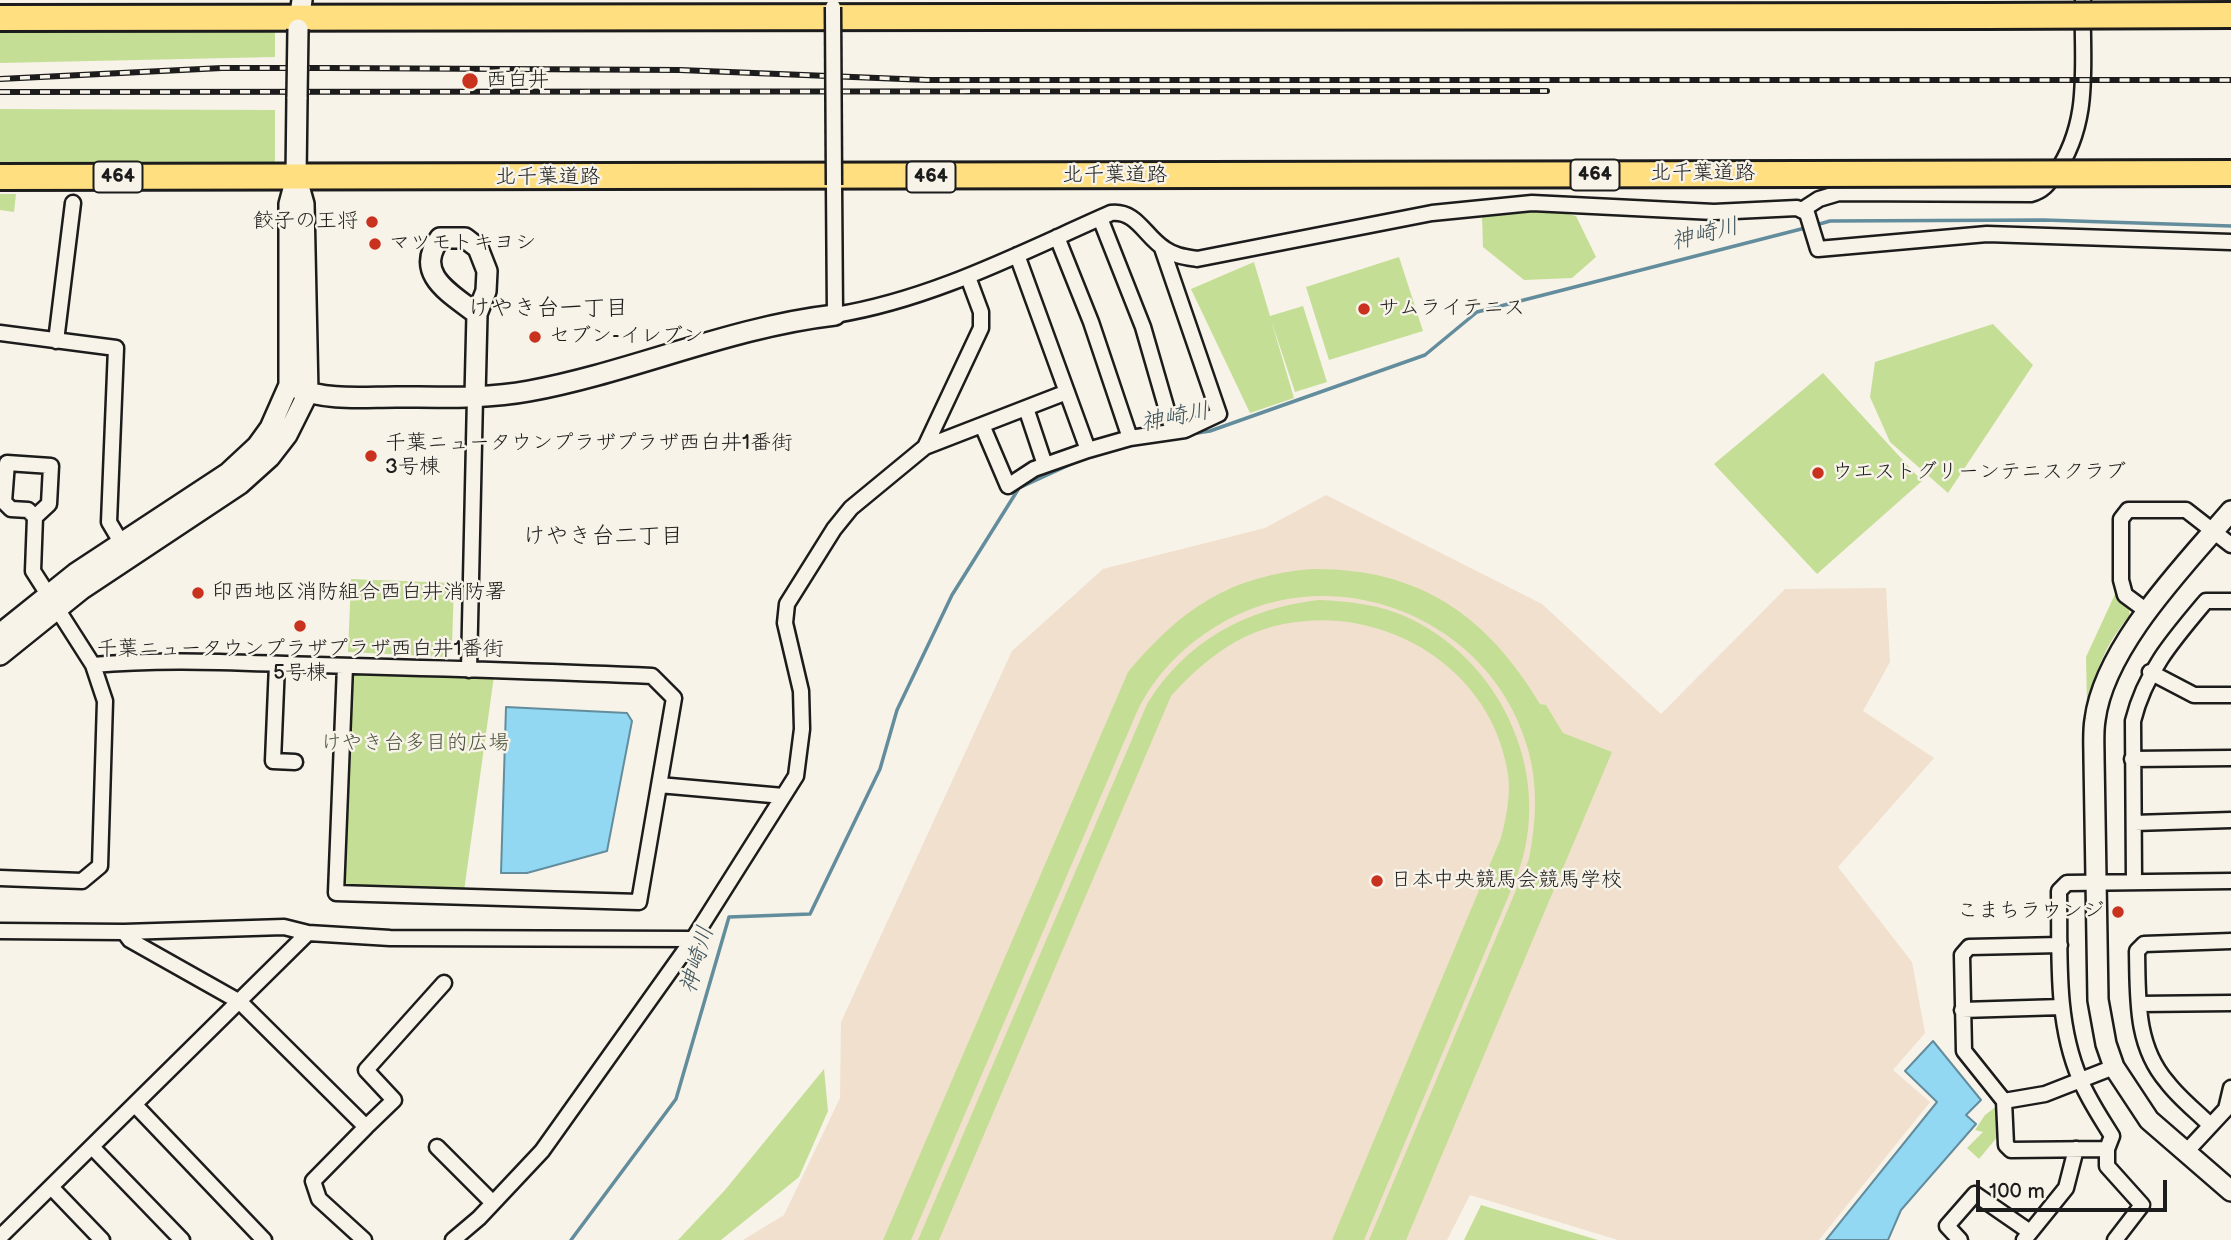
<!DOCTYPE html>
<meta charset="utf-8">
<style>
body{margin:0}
#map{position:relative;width:2231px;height:1240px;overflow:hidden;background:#f7f3e8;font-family:"Balsamiq Sans",sans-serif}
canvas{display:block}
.scale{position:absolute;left:1976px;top:1180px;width:191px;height:32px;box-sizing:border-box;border:4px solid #1c1c1c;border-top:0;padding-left:9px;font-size:21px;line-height:24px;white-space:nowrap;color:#1c1c1c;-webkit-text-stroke:5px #f7f3e8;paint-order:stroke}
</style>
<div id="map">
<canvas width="2231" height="1240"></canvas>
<div class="scale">100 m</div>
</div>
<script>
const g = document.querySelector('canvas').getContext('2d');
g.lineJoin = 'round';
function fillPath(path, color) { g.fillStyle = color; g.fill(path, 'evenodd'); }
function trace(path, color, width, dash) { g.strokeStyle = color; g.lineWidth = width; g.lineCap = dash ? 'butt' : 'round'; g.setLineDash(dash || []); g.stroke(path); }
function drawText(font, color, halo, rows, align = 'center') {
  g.font = font + ' "Balsamiq Sans","Klee One",sans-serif'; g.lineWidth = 5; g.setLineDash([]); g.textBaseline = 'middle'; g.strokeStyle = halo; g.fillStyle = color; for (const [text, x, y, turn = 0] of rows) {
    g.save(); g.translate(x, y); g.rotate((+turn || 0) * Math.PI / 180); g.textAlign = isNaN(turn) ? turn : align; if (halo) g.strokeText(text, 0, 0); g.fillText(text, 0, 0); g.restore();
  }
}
const built = new Path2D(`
 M 1326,495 L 1542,604 L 1661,714 L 1785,589 L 1886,588 L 1890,662 L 1863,711 L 1934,758 L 1838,867 L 1912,962 L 1925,1033 L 1893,1070 L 1930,1102 L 1819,1240 L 1618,1240 L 1470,1195 L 1447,1240 L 743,1240 L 784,1215 L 840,1098 L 841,1022 L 1012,651 L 1103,569 L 1265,528 Z`);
const green = new Path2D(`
 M 267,27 L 275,33 L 275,57 L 0,63 L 0,28 Z
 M 0,109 L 275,110 L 275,161 L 270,165 L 0,165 Z
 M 0,194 L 16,194 L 14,212 L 0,210 Z
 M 1533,206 L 1576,216 L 1596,257 L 1572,278 L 1524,280 L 1483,247 L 1482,216 Z
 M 1399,257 L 1423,331 L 1329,360 L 1306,287 Z
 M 1254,262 L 1270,316 L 1303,306 L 1327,382 L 1295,392 L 1271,320 L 1294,398 L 1250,413 L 1191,289 Z
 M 1993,324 L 2033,365 L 1948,493 L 1890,442 L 1870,397 L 1875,362 Z
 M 1823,373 L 1922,481 L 1817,574 L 1714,464 Z
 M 1312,569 C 1418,568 1486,614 1540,704 L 1546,705 L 1563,733 L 1612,752 L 1406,1240 L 1369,1240 L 1529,859 C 1536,823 1538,788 1529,753 C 1497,627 1352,561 1237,615 C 1193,636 1156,670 1136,714 L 911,1240 L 883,1240 L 1128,672 C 1181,609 1229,576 1312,569 Z
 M 351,579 L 454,583 L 452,645 L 445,657 L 348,652 Z
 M 2116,592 L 2128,606 L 2130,616 C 2106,642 2096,671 2087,705 L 2086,657 Z
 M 1318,600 C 1349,601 1383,605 1411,619 C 1505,665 1554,779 1517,876 L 1364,1240 L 1332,1240 L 1501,838 C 1506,817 1511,796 1508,774 C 1492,664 1375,598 1271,627 C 1231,638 1198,666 1171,696 L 939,1240 L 918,1240 L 1147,704 C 1186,641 1245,609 1318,600 Z
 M 357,671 L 494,676 L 464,891 L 348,886 L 342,879 L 349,678 Z
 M 824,1069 L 828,1111 L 799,1177 L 721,1240 L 678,1240 L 725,1190 Z
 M 1998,1105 L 1999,1135 L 1979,1159 L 1967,1148 L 1983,1132 L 1975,1130 L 1985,1115 Z
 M 1481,1205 L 1598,1240 L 1464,1240 Z`);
const water = new Path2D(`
 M 506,707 L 627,713 L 632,721 L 607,851 L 527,873 L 501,873 Z
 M 1933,1041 L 1981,1100 L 1966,1115 L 1976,1124 L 1901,1210 L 1888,1240 L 1826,1240 L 1937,1102 L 1905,1071 Z`);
const stream = new Path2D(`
 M 1816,225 L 1830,221 L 2044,220 L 2231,226
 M 1191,434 L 1210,431 L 1425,355 L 1477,312 L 1809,227
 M 571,1240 L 676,1099 L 729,917 L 810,914 L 880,769 L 897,710 L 952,595 L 1019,488 L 1082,459`);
const street = new Path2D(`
 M 834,185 L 835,315 C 933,299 1020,253 1111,213 C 1137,210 1145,237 1165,249 C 1175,256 1185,257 1197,259 L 1432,213 L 1532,203 L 1714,212 L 1797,208 L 1807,213 L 1818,249 L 1987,234 L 2231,242
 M 1802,210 L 1819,199 L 1839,193 L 2031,194 C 2043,191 2048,184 2055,174 C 2093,120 2081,62 2083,0
 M 1100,218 L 1143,327 L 1173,431
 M 1057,237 L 1091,322 L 1130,438
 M 1017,255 L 1088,450
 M 0,333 L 116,348 L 109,522 L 122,544
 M 56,341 L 73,203
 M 1026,408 L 1045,465
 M 982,425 L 1008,486 L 1034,469 L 1088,450 L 1130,438 L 1185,430 L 1219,414 L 1162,248
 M 925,447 L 1067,392
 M 2148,612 L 2125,595 L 2121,580 L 2121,519 L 2128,510 L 2186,510 L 2231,545
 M 277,664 L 273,761 L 295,762
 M 93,665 C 168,658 242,663 317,665 C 429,668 540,671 652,676 L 674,698 L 639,902 L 336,893 L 345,666
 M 469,670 L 475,397
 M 2150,672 L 2194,695 L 2231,695
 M 2132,759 L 2231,758
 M 659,785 L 783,796
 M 2134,823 L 2231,820
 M 0,878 L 82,881 L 100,866 L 105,701 L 93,665 L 33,571 L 35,517 L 28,510 L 11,509 L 4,502 L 7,463 L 51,466 L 49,504 L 35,517
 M 2134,882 L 2133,721 C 2145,672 2174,639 2206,601 L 2231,601
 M 0,931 L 124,932 L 284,927 L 308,933 L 390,938 L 693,939
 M 124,932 L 130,940 L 240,1002 L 366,1127 L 313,1181 L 319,1199 L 364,1240
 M 2060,945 L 1969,947 L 1962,955 L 1964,1051 L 2004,1101 L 2006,1145 L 2011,1150 L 2107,1149 L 2112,1136 C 2101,1118 2088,1099 2080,1079 C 2055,1021 2060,954 2059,891 L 2067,883 L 2231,881
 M 2139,1004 L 2231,1003
 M 1962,1010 L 2062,1007
 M 2004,1101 L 2045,1094 L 2114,1067
 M 136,1106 L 264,1240
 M 2210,1125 C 2196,1111 2179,1098 2167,1082 C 2135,1045 2138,997 2137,951 L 2144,944 L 2231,941
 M 366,1127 L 394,1100 L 366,1070 L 444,983
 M 437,1147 L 493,1203
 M 93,1148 L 182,1240
 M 2107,1149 L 2107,1166 L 2142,1205 L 2115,1240
 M 2186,1152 L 2226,1109 L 2231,1088
 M 52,1188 L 102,1240
 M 0,1237 L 308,933
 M 453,1240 L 479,1218 L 542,1151 L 693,939 L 796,776 L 802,729 L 801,691 L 785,623 L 787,604 L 834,529 L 851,508 L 925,447 L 981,328 L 981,312 L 968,277
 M 1960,1240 L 1947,1226 L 1975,1194 L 2030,1232
 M 2024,1240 L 2066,1188 L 2076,1149`);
const secondary = new Path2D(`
 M 298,29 L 302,0
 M 296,388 C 327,401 363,397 396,397 C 440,397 486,399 529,391 C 632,372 730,327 835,315
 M 475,397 L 477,314 L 486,291 L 487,271 L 478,248 L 465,238 L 440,238 C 413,274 450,293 477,314
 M 2231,511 C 2184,566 2104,647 2095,720 C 2093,732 2094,745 2094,758 L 2098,1000 L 2106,1044 L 2114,1067 L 2149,1120 L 2231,1191
 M 0,634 L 76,573 L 228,473 L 257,446 L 270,428 L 289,385 L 289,204 L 296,178 L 297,97
 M 0,655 L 82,589 L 240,484 L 270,457 L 287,435 L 308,393 L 304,204 L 297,179`);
const highway = new Path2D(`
 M 0,18 L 1985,16
 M 0,177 L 1807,174`);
const rail = new Path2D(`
 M 0,79 L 222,68 L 329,68 L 680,70 L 927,80 L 2231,80
 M 0,92 L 1547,91`);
const streetBridge = new Path2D(`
 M 833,7 L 834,185`);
const secondaryBridge = new Path2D(`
 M 297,97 L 298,29`);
const highwayBridge = new Path2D(`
 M 1985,16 L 2231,15
 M 1807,174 L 2231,173`);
const markers = [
 [470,81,9,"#c8321e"],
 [372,222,7,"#c8321e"],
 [375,244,7,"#c8321e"],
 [1364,309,7,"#c8321e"],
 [535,337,7,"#c8321e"],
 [371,456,7,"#c8321e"],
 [1818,473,7,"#c8321e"],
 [198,593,7,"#c8321e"],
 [300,626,7,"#c8321e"],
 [1377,881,7,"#c8321e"],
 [2118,912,7,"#c8321e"]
];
const shields = [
 [1595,175,49],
 [118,177,49],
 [931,177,49]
];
const shieldNames = [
 ["464",1595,175],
 ["464",118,177],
 ["464",931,177]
];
const poiNames = [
 ["西白井",486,81],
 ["餃子の王将",358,222,"right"],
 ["マツモトキヨシ",389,244],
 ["サムライテニス",1378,309],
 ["セブン-イレブン",549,337],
 ["千葉ニュータウンプラザプラザ西白井1番街",385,444],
 ["3号棟",385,468],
 ["ウエストグリーンテニスクラブ",1832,473],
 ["印西地区消防組合西白井消防署",212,593],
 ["千葉ニュータウンプラザプラザ西白井1番街",300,650,"center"],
 ["5号棟",300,674,"center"],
 ["日本中央競馬会競馬学校",1391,881],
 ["こまちラウンジ",2104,912,"right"]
];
const streetNames = [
 ["北千葉道路",1703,174],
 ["北千葉道路",1115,176],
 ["北千葉道路",548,178]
];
const parkNames = [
 ["けやき台多目的広場",415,744]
];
const waterNames = [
 ["神崎川",1705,235,-14],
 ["神崎川",1175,418,-11],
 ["神崎川",698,960,-74]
];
const neighbourhoodNames = [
 ["けやき台一丁目",548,309],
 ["けやき台二丁目",603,537]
];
fillPath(built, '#f1e0ce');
fillPath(green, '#c5de95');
fillPath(water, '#92d8f3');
trace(water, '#638d9d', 2);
trace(stream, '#638d9d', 3.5);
trace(street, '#1c1c1c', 19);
trace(secondary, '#1c1c1c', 24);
trace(highway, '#1c1c1c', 30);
trace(street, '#f7f3e8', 14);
trace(secondary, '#f7f3e8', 19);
trace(highway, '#ffdf80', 24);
trace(rail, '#1c1c1c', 6);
trace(rail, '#f7f3e8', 3.5, [10]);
trace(streetBridge, '#1c1c1c', 19, []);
trace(secondaryBridge, '#1c1c1c', 24, []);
trace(highwayBridge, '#1c1c1c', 30, []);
trace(streetBridge, '#f7f3e8', 14);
trace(secondaryBridge, '#f7f3e8', 19);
trace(highwayBridge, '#ffdf80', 24);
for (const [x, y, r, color] of markers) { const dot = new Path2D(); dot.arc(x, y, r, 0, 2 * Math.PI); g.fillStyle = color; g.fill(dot); trace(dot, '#f7f3e8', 2.5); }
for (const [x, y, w] of shields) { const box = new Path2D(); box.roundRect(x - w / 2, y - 15.5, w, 31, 5); g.fillStyle = '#f7f3e8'; g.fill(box); trace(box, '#1c1c1c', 2); }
drawText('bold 19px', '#1c1c1c', null, shieldNames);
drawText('21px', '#1c1c1c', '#f7f3e8', poiNames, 'left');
drawText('21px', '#1c1c1c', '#f7f3e8', streetNames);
drawText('21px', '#4f5640', '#f7f3e8', parkNames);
drawText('italic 23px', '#3f545c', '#f7f3e8', waterNames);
drawText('23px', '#1c1c1c', '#f7f3e8', neighbourhoodNames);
</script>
